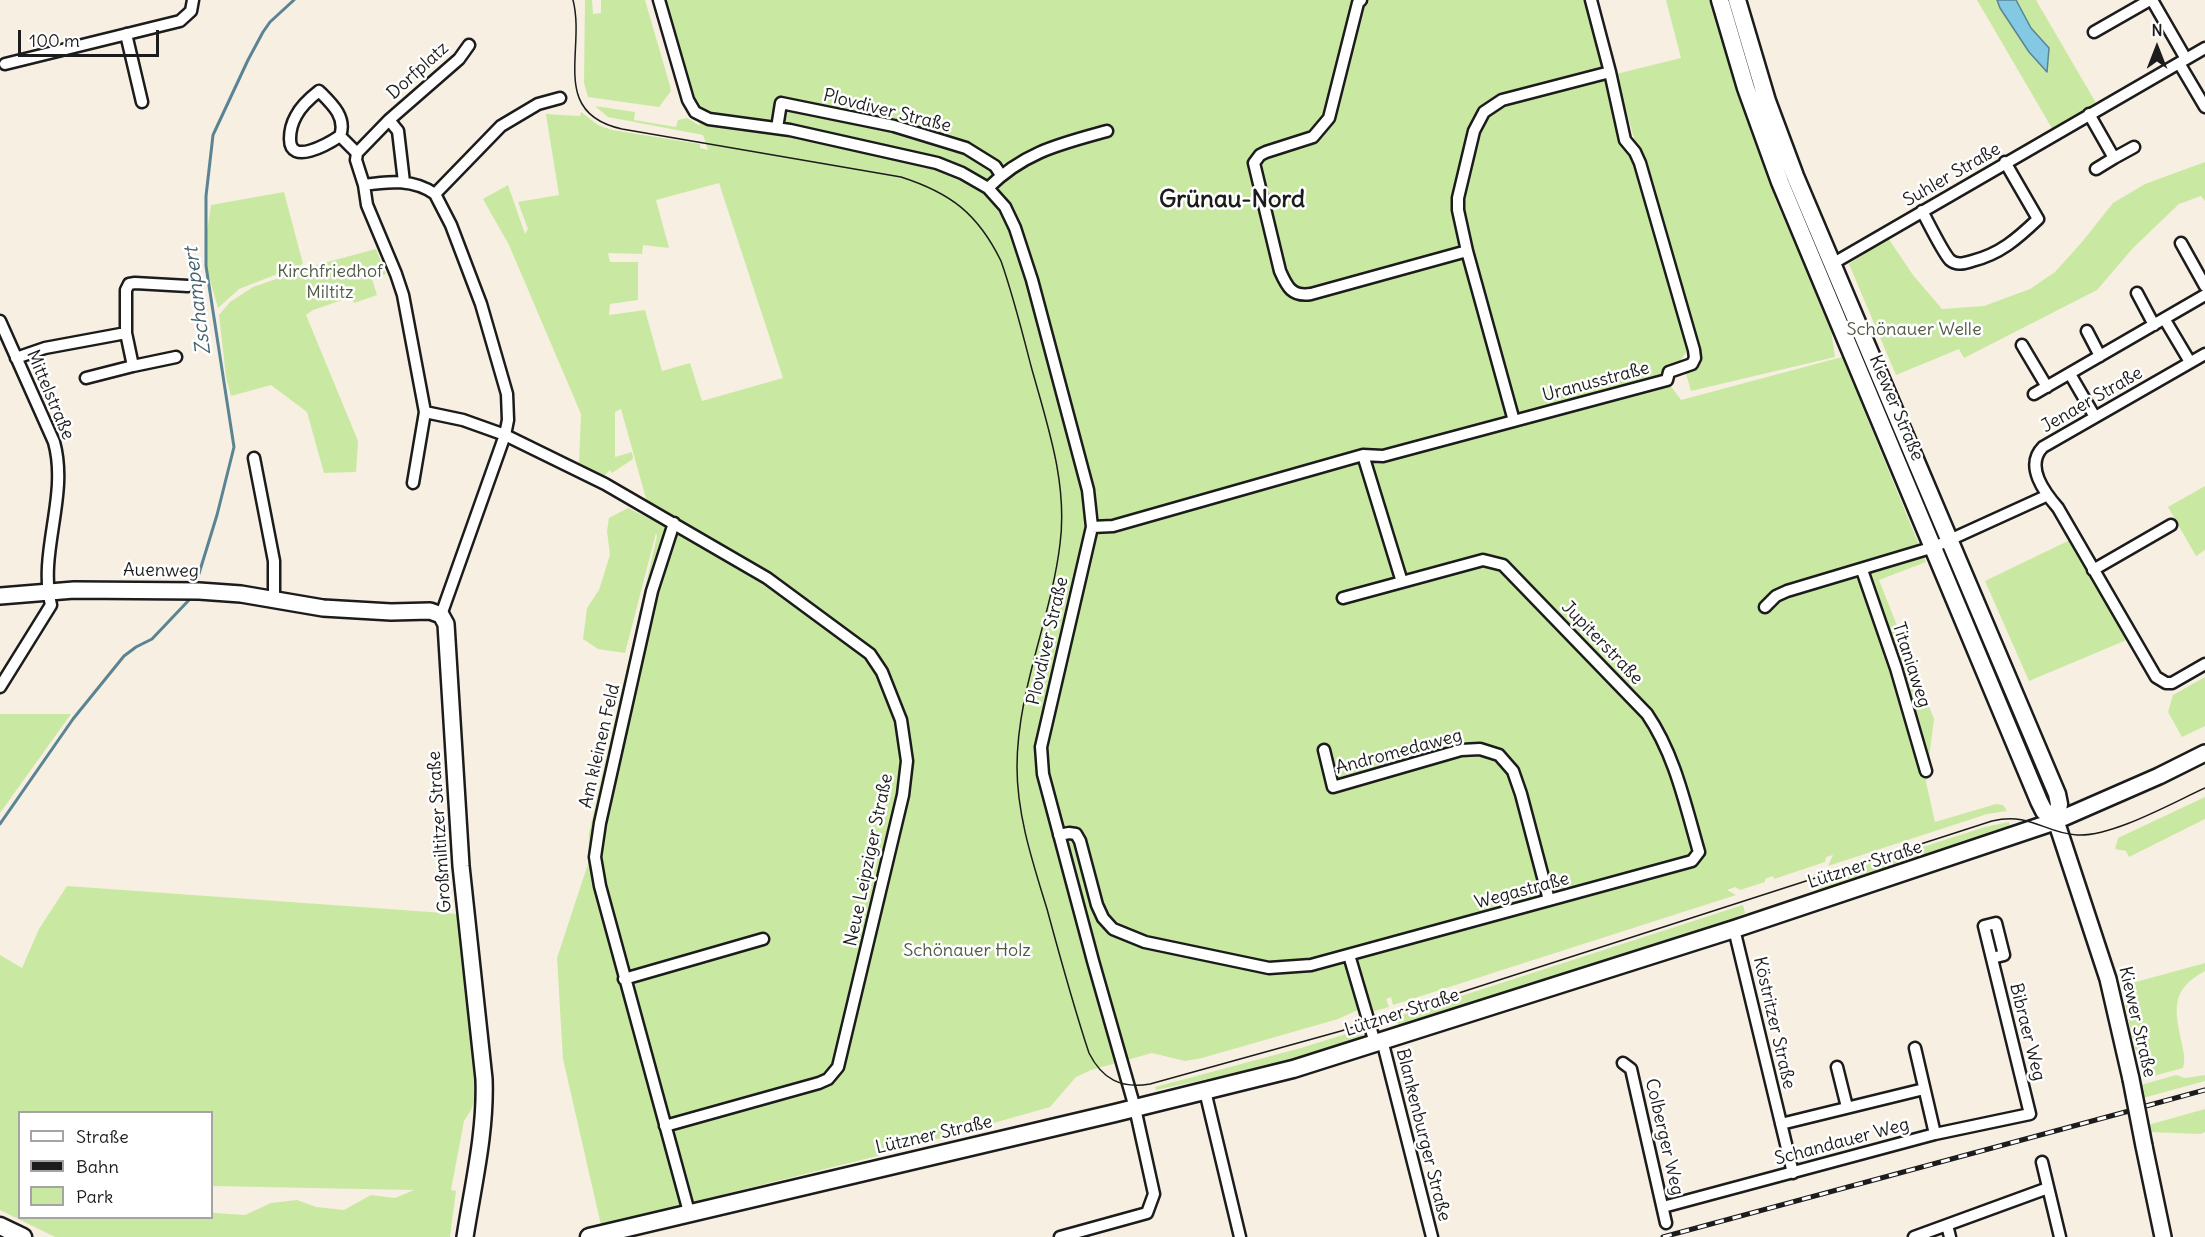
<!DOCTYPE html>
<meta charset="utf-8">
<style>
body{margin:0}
#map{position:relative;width:2205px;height:1237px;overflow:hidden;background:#f7efe1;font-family:Delius,sans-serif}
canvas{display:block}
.legend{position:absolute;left:18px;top:1111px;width:195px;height:108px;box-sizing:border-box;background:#fff;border:2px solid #a4a4a4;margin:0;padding:8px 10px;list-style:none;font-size:18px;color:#1c1c1c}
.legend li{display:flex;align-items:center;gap:12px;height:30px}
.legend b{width:30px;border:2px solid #a4a4a4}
.north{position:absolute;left:2127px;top:18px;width:60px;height:60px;-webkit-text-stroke:4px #fff;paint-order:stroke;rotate:0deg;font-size:16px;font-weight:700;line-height:24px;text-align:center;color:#1c1c1c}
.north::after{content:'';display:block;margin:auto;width:21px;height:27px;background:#1c1c1c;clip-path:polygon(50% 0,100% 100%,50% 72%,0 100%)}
.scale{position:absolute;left:18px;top:30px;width:141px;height:27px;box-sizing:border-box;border:3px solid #1c1c1c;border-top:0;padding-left:8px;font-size:18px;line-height:21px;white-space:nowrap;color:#1c1c1c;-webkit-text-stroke:4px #fff;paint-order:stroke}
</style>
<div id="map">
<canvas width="2205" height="1237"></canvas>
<ul class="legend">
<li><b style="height:8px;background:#fff"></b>Straße</li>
<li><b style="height:8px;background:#1c1c1c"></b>Bahn</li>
<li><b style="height:16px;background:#c9e9a2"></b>Park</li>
</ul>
<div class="north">N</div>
<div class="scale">100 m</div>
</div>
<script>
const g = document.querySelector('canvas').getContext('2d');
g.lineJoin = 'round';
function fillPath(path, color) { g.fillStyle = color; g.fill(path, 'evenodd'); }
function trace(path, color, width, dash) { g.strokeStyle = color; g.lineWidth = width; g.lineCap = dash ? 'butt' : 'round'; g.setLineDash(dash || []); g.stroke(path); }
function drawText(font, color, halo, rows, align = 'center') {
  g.font = font + ' Delius,sans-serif'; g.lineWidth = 5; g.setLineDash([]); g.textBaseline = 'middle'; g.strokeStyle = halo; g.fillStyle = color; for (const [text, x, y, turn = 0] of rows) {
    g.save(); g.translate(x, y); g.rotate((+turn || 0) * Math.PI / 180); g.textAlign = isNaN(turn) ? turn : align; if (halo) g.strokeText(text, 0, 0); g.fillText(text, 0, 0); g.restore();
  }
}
const green = new Path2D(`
 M 585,0 L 592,0 L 593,14 L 601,13 L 601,0 L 645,0 L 670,86 L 671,91 L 659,107 L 588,97 L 584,83 Z
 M 659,0 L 1591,0 L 1625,140 L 1635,152 L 1690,336 L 1647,166 L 1637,149 L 1616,74 L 1681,58 L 1666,0 L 1712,0 L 1776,201 L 1830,324 L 1835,357 L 1691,391 L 1685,370 L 1697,364 L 1692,343 L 1667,381 L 1681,400 L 1842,357 L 1926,562 L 1879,580 L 1934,719 L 1926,782 L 1935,822 L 1996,804 L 2003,805 L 2007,811 L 1987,814 L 1828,866 L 1833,855 L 1826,857 L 1825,862 L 1774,879 L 1773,876 L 1765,879 L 1765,882 L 1740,890 L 1735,887 L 1727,890 L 1736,895 L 1393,1005 L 1391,997 L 1386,999 L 1389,1007 L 1371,1012 L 1369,1005 L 1338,1019 L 1202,1058 L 1185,1061 L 1152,1053 L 1091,1070 L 1076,1077 L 1050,1107 L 881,1155 L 601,1225 L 563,1059 L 557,958 L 588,864 L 589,833 L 657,536 L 656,533 L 625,653 L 598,649 L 583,639 L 587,608 L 599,590 L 610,555 L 607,531 L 609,518 L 628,508 L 652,520 L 621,409 L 615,412 L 615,457 L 632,452 L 633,459 L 612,473 L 610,470 L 603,477 L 579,463 L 581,414 L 509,245 L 483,199 L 508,185 L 525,234 L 528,229 L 518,202 L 559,195 L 546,114 L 580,116 L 581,112 L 598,125 L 612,130 L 700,144 L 700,148 L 708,150 L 703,135 L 608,117 L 595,106 L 635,112 L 634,120 L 676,127 L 678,120 L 687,118 L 700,126 ZM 719,183 L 783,378 L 702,401 L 690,363 L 662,371 L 645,310 L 609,315 L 610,304 L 638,300 L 638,262 L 610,262 L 608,253 L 642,254 L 643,245 L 669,248 L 656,200 Z
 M 1977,0 L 2036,0 L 2096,103 L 2053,130 Z
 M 2205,162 L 2205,201 L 2201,196 L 2179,204 L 2133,248 L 2097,290 L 1964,358 L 1959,349 L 1896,375 L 1849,264 L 1888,238 L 1913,275 L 1942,309 L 1984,306 L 2030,289 L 2055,272 L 2082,242 L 2113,203 L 2145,184 Z
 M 284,192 L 303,264 L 239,289 L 218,308 L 206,266 L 206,238 L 211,205 Z
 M 376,249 L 386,274 L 372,279 L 377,295 L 354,303 L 351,297 L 313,310 L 306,315 L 358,441 L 356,472 L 324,473 L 307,412 L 271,385 L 231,396 L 226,377 L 219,315 L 230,302 L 253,287 L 320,264 Z
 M 2205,486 L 2205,550 L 2196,556 L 2168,507 Z
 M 2070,540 L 2129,639 L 2029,681 L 1985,581 Z
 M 1953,571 L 1972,617 L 1989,643 L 2051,792 L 2045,795 L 1950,572 Z
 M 2205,677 L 2205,726 L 2182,737 L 2168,712 L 2173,695 Z
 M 0,714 L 71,714 L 0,813 Z
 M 2205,797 L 2205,819 L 2129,857 L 2126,851 L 2115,849 L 2118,838 Z
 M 2009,822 L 2010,828 L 1818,890 L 1816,885 L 1829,881 L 1829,877 L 1985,827 Z
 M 67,886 L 458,914 L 476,1063 L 477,1093 L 471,1110 L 464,1121 L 451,1190 L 456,1191 L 450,1237 L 55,1237 L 0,1210 L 0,955 L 22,968 L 39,929 ZM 20,1112 L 212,1112 L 212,1186 L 414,1190 L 395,1198 L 371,1195 L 344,1210 L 316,1207 L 297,1200 L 271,1203 L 245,1215 L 215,1213 L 212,1211 L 212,1218 L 20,1218 Z
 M 1743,905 L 1745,913 L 1716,927 L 1399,1028 L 1396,1017 Z
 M 2205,963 L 2205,971 C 2172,989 2174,1006 2181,1040 C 2183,1050 2186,1058 2183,1068 L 2146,1078 L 2141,1055 L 2135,1049 L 2125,1004 L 2125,985 Z
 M 1365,1028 L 1362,1036 L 1357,1040 L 1302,1059 L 1156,1090 L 1155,1087 L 1301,1048 Z
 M 2176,1075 L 2185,1078 L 2205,1075 L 2205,1081 L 2143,1098 L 2141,1085 Z
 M 2205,1109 L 2205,1132 L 2201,1134 L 2150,1132 L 2148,1125 Z`);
const water = new Path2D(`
 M 1997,0 L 2016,0 L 2031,28 L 2049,48 L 2047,72 L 2029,52 L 2000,8 Z`);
const stream = new Path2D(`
 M 197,580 L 217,515 L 234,447 L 206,266 L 206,196 L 213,135 L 248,60 L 263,32 L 270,22 L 294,0
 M 0,824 L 73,719 L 124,656 L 136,647 L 152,639 L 189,600`);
const street = new Path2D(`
 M 659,0 L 688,100 L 695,112 L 709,119 L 790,130 L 937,163 L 962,173 L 988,188 L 1005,207 L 1015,228 L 1032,280 L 1088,490 L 1092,527 L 1041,747 L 1043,774 L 1093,961 L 1135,1108 L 1154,1194 L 1147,1213 L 1060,1237
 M 1361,0 L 1358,3 L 1329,118 L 1313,137 L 1266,152 L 1260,155 L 1254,163 L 1280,271 C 1287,287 1292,297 1311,294 L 1467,251
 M 2152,0 L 2186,59
 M 2094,32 L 2150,0
 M 126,34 L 142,102
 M 2179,63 L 2205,107
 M 5,64 L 180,21 L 191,11 L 193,0
 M 2089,114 L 2114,158 L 2096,169
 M 389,120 L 459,59 L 469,45
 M 777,128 L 781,103 L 894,126 L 966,148 L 995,166 L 1001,175
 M 340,136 C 328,144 290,166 290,139 C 290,131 292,123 296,116 C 301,106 310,98 319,91 C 331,103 347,117 340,136 L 357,153
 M 2114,158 L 2134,147
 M 404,182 L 398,131 L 389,120 L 357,153 L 356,160 L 364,185 L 367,205 L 396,274 L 403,295 L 425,412 L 463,420 L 505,435 L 605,484 L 767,578 L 870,654 L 882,672 L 901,720 L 907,761 L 903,795 L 838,1067 L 828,1079 L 819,1083 L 665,1126
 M 364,185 C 389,181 414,179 435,194
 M 988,188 C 1024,152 1060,144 1107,131
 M 435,194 L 451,225 L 481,304 L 507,394 L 508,420 L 505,435 L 441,615
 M 435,194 L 501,126 L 538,104 L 560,98
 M 1922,211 C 1928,222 1943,253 1950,260 C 1957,266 1965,263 1972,261 C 2000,254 2017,239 2038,219 L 2005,162
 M 2181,243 L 2205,286
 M 1832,264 L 2205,48
 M 2137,293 L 2154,325
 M 2165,320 L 2190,362
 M 0,321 L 54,442 C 69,496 38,552 51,605 L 0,687
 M 2087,331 L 2100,356
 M 2022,345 L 2047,387
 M 2205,354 L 2043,447 C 2024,466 2045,493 2058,508 L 2156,677 L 2166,683 L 2172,683 L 2205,664
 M 176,357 L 133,366 L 126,333 L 126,290 L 129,284 L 135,283 L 188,286
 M 16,358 L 45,348 L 126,333
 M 2070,374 L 2095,417
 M 86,378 L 133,366
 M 2034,394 L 2205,295
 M 1514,421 L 1467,251 L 1458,210 L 1458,198 L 1474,131 L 1484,112 L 1502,100 L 1610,72 L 1591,0
 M 1363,455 L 1402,582
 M 254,458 L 274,561 L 274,600
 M 413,483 L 425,412
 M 674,523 L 652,591 L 600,823 L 595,857 L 600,886 L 689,1212
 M 1092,527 L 1113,526 L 1363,455 L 1383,456 L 1667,380 L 1669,372 L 1692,364 L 1695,358 L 1694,350 L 1640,163 L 1635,152 L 1625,140 L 1610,72
 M 1862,570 L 1896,668 L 1926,771
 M 2093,570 L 2171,525
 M 1765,607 L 1776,596 L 1787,591 L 1934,547 L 2046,496
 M 1324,750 L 1333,787 L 1461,750 L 1480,749 L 1499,755 L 1513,771 L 1521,794 L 1549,900
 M 1059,835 L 1069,833 L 1076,834 L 1080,841 L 1097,905 L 1103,918 L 1113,929 L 1145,942 L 1269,968 L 1311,965 L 1692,861 L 1699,852 C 1685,804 1675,755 1647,714 L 1503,565 L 1483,560 L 1343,598
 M 1734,929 L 1793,1173
 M 1349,955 L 1375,1043
 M 624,979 L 763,939
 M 1382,1040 L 1432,1237
 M 1915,1048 L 1935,1134
 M 1623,1063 L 1631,1069 L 1666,1223
 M 1837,1067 L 1847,1107
 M 1205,1091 L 1240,1237
 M 1781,1124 L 1924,1089
 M 2042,1162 L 2060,1237
 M 1663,1207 L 1935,1134 L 2030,1114 L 1984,926 L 1996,923 L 2004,955 L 1992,958
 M 1947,1225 L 1950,1237
 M 1914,1237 L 2048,1188`);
const secondary = new Path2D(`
 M 0,596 L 74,590 L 199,591 L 241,594 L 323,608 L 391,612 L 430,611 L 441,615 L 446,624 L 461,866 L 484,1079 C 486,1132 473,1185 465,1237
 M 2131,1079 L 2108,979 L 2056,821 L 2159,776 L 2205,753
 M 2144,1146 L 2163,1237`);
const primary = new Path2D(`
 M 1720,0 L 1746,88 L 1780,182 L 2039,801 L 2044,811 L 2056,821
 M 1737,0 L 1767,101 L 1795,176 L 2057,794 L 2059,804 L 2056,821
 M 0,1226 L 23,1237
 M 589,1237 L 1115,1113 L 1293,1069 L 1734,929 L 2056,821`);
const tram = new Path2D(`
 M 573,0 C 586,50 549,113 622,129 L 901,177 C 951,193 978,214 1001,261 C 1013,295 1022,331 1031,366 C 1047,424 1068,483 1060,544 C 1051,619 1017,690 1017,767 C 1017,816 1033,863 1047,909 C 1060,957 1073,1005 1089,1053 C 1102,1079 1121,1089 1150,1084 L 1341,1031 L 1992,821 C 2031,812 2044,833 2077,835 C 2112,837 2172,803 2205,788`);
const rail = new Path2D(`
 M 2146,1106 L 2205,1090
 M 1663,1237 L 2129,1111`);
const secondaryBridge = new Path2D(`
 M 2131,1079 L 2144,1146`);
const streetNames = [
 ["Dorfplatz",418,71,-42],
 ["Plovdiver Straße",887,111,14],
 ["Suhler Straße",1952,175,-30],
 ["Uranusstraße",1596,382,-15],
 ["Mittelstraße",50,395,67],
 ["Jenaer Straße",2092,400,-30],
 ["Kiewer Straße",1896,408,67],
 ["Auenweg",161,571,1],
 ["Plovdiver Straße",1048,641,-77],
 ["Jupiterstraße",1602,643,46],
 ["Titaniaweg",1911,665,72],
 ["Am kleinen Feld",600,746,-77],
 ["Andromedaweg",1399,752,-15],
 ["Großmiltitzer Straße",440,832,-94],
 ["Neue Leipziger Straße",869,860,-78],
 ["Lützner Straße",1865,865,-18],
 ["Wegastraße",1522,891,-15],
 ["Lützner Straße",1402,1013,-18],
 ["Kiewer Straße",2137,1022,77],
 ["Köstritzer Straße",1774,1023,77],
 ["Bibraer Weg",2027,1032,76],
 ["Lützner Straße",934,1135,-13],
 ["Blankenburger Straße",1423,1135,76],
 ["Colberger Weg",1664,1137,77],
 ["Schandauer Weg",1842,1142,-15]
];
const parkNames = [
 ["Kirchfriedhof",330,272],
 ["Miltitz",330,293],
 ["Schönauer Welle",1914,330],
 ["Schönauer Holz",967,951]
];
const waterNames = [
 ["Zschampert",198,301,-97]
];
const districtNames = [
 ["Grünau-Nord",1232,200]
];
fillPath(green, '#c9e9a2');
fillPath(water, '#83c9e4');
trace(water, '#5a8494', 1.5);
trace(stream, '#5a8494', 3);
trace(street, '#1c1c1c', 15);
trace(secondary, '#1c1c1c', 20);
trace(primary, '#1c1c1c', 21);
trace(street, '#fff', 10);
trace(secondary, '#fff', 15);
trace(primary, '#fff', 16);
trace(tram, '#1c1c1c', 1.5);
trace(rail, '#1c1c1c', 5);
trace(rail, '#fff', 3, [9]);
trace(secondaryBridge, '#1c1c1c', 20, []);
trace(secondaryBridge, '#fff', 15);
drawText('18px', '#1c1c1c', '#fff', streetNames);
drawText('18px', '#505a44', '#fff', parkNames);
drawText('italic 20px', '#45616c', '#fff', waterNames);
drawText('bold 24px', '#1c1c1c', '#fff', districtNames);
</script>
